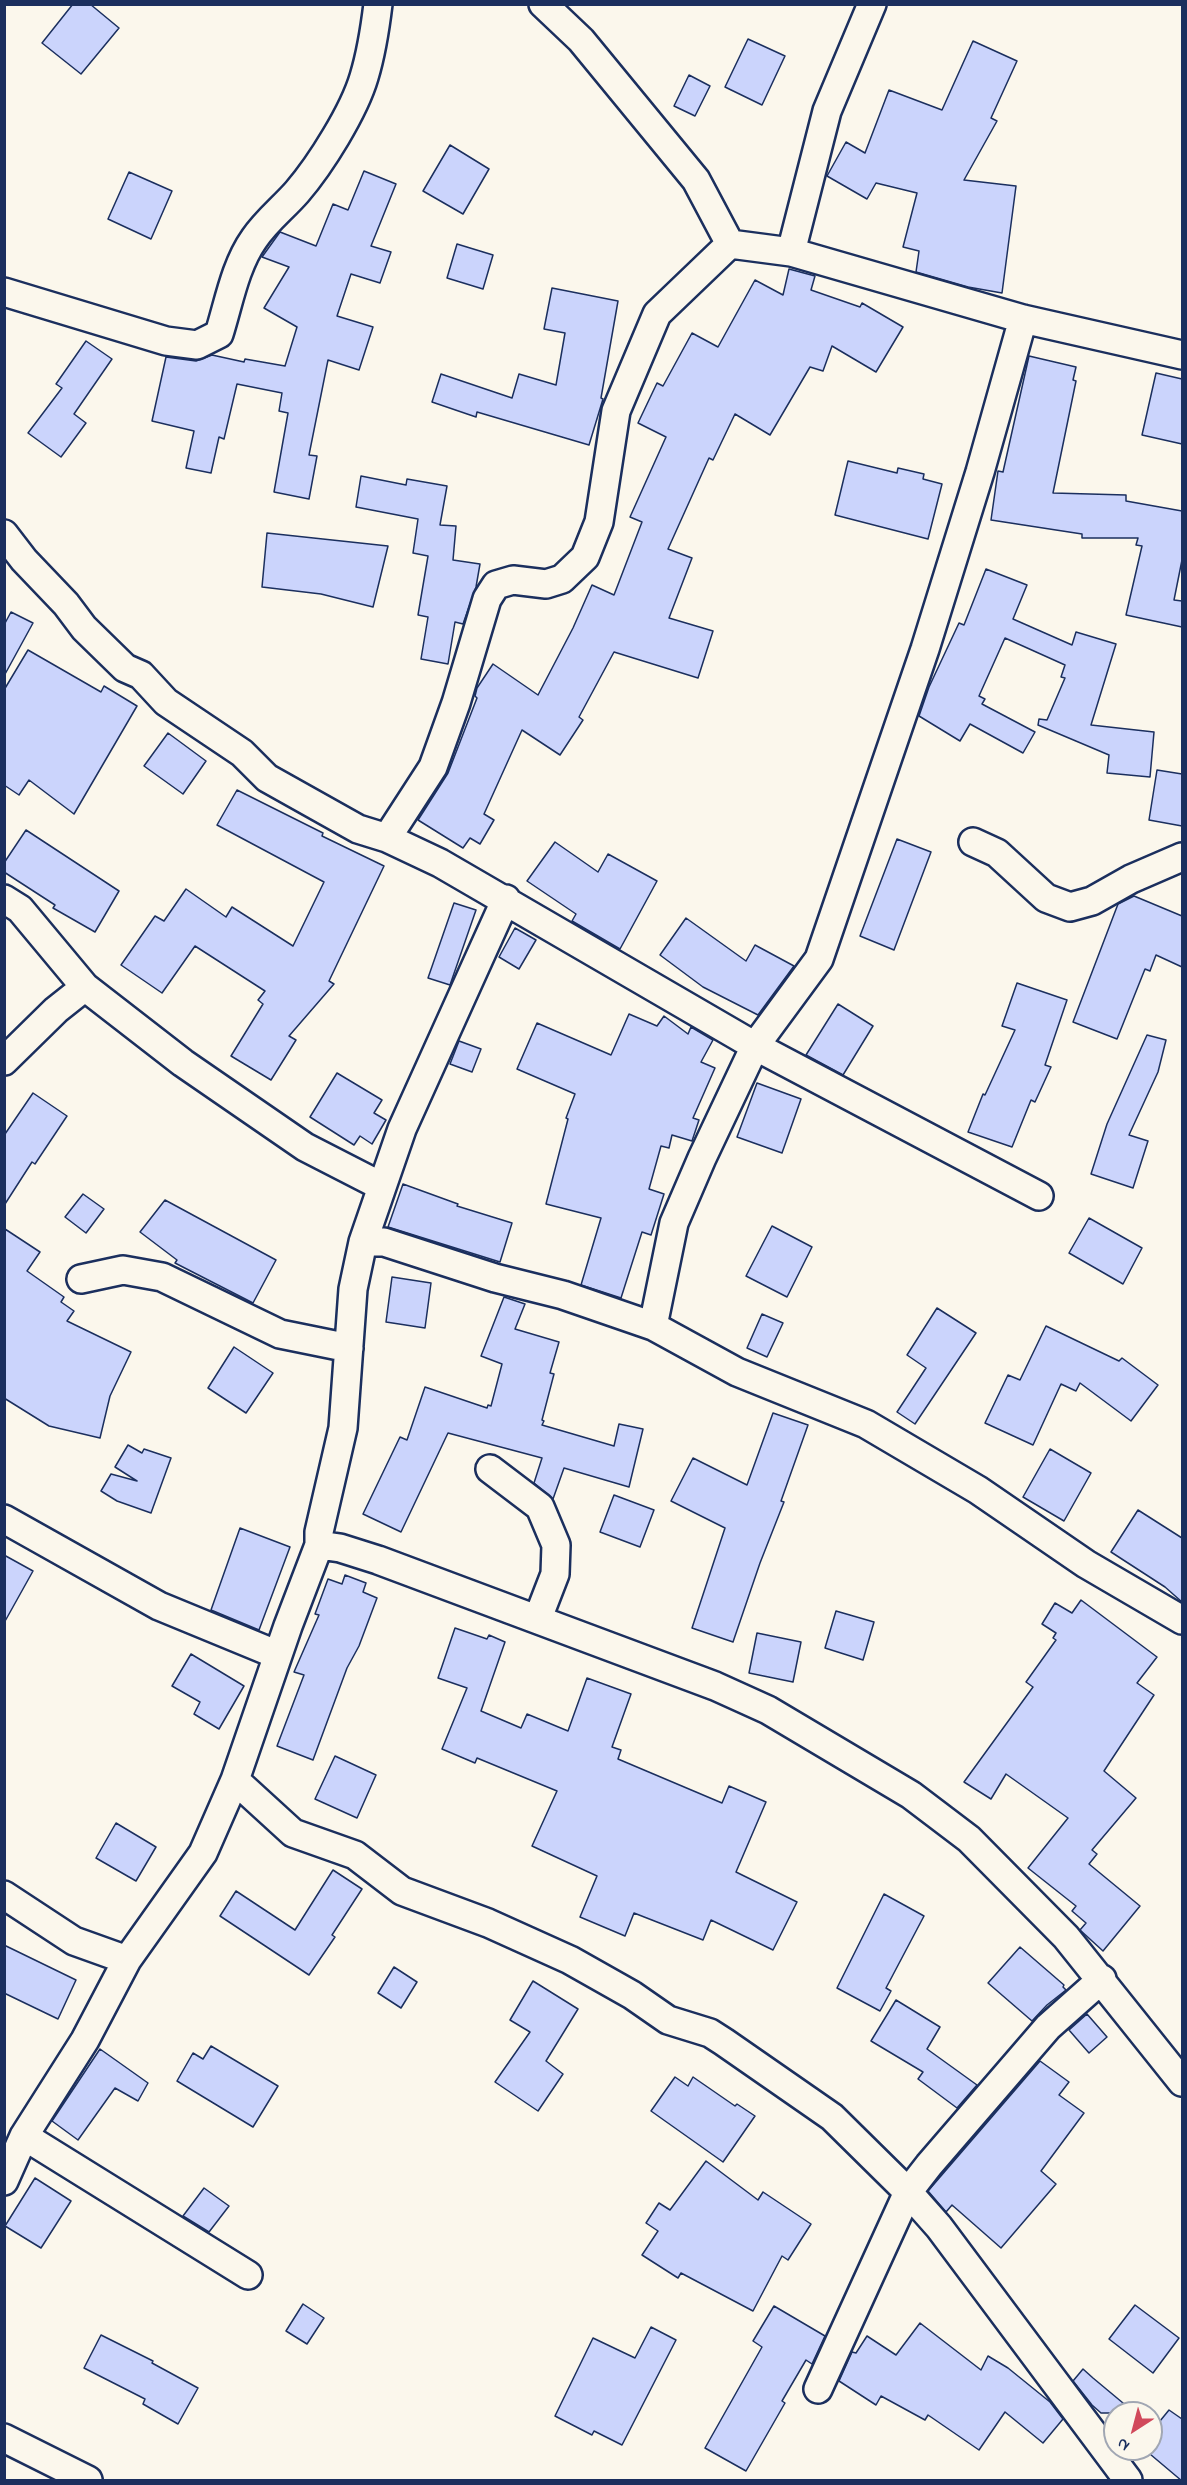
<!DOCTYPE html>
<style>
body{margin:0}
#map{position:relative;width:1187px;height:2485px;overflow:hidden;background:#fbf7ec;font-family:"Indie Flower",sans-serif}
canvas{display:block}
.frame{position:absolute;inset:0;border:6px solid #1b2f5e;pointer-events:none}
.north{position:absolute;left:1103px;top:2401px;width:60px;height:60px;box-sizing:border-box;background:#fbf7ec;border:2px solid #a1a7b3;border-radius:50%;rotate:216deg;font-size:16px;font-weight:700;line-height:24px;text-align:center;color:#1b2f5e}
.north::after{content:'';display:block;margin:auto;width:21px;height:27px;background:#d1495b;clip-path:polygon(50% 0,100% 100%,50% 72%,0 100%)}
</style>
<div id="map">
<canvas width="1187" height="2485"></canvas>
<div class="frame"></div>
<div class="north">N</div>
</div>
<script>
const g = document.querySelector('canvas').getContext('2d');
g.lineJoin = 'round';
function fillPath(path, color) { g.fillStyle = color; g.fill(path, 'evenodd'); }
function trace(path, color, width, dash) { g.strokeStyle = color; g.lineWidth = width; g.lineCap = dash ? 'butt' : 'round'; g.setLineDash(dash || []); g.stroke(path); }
const building = new Path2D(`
 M 73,4 L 90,4 L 119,28 L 81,74 L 42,43 Z
 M 748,39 L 785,56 L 762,105 L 725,87 Z
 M 973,41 L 1017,61 L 991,118 L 997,121 L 964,180 L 1016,186 L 1002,293 L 968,287 L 916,272 L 919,251 L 903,247 L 917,193 L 876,183 L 867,199 L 827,176 L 846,142 L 865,153 L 889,90 L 942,110 Z
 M 689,75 L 710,86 L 695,116 L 674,106 Z
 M 450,145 L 489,169 L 463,214 L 423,191 Z
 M 364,171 L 396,184 L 371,246 L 391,252 L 380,283 L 351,274 L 337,316 L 373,327 L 359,370 L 328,360 L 309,455 L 317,456 L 309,499 L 274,492 L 288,413 L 279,411 L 282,393 L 237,384 L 224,439 L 219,437 L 211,473 L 186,468 L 194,431 L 152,421 L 166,357 L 196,361 L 212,355 L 244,362 L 245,359 L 285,366 L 297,327 L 264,308 L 289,267 L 262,257 L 280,232 L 316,246 L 333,204 L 348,210 Z
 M 129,172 L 172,191 L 151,239 L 108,219 Z
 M 457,244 L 493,255 L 483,289 L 447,278 Z
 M 789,269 L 815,276 L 811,290 L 860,307 L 862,303 L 903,327 L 876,372 L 832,346 L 823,371 L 810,367 L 770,435 L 735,414 L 713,460 L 709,458 L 668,549 L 692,558 L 669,618 L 713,631 L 698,678 L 614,652 L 579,717 L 583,720 L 560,755 L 522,730 L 484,814 L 494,820 L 480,844 L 470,838 L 463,848 L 418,820 L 448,773 L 477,698 L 475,696 L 477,688 L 493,664 L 538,695 L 573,628 L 592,585 L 614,595 L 642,522 L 630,517 L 666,437 L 638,423 L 657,383 L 663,386 L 692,333 L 718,347 L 755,280 L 783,295 Z
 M 552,288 L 618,301 L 601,398 L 603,399 L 589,445 L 477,412 L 476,417 L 432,402 L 441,374 L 512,398 L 519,374 L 556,385 L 565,333 L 544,329 Z
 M 86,341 L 112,359 L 74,414 L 86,423 L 61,457 L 28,433 L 62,388 L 56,384 Z
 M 1029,356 L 1076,367 L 1073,380 L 1076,381 L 1053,493 L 1126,495 L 1126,501 L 1182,511 L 1182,560 L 1174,600 L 1182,601 L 1182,627 L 1126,615 L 1142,546 L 1136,545 L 1138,538 L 1082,538 L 1082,534 L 991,520 L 998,471 L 1003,472 Z
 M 1156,373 L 1182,379 L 1182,444 L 1142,435 Z
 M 848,461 L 897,473 L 898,468 L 924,474 L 923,479 L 942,484 L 928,539 L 835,515 Z
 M 361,476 L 406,485 L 407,479 L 447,486 L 440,525 L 456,526 L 453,560 L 480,564 L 476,587 L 463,624 L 455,622 L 448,664 L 421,659 L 428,617 L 418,615 L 428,556 L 413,553 L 418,519 L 356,507 Z
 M 267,533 L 388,546 L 373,607 L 321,594 L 262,587 Z
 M 986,569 L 1027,585 L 1013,619 L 1072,645 L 1076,632 L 1116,644 L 1091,725 L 1154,732 L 1150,777 L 1107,773 L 1109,755 L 1038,725 L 1039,719 L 1047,720 L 1065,678 L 1061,677 L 1065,665 L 1005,638 L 979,696 L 985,699 L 982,704 L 1035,732 L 1023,753 L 970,724 L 960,741 L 919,716 L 929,687 L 959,623 L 964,625 Z
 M 11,612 L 33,623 L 4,676 L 4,625 Z
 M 28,650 L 101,692 L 104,686 L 137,706 L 74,814 L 29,780 L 19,795 L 4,785 L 4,690 Z
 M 168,733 L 206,761 L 183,794 L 144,766 Z
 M 1157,770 L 1182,774 L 1182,826 L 1149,820 Z
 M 237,790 L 323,833 L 322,836 L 384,866 L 329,981 L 334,984 L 289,1036 L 296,1040 L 271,1080 L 231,1056 L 263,1004 L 258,1000 L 265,991 L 195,946 L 162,993 L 121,965 L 155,916 L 164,921 L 186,889 L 226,917 L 232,907 L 293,946 L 324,882 L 217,825 Z
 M 26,830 L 119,891 L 95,932 L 53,908 L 55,905 L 4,872 L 4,863 Z
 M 897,839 L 931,852 L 894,950 L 860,936 Z
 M 555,842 L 598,872 L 608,854 L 657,881 L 620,949 L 572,921 L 576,914 L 527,881 Z
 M 1134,896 L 1182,916 L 1182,967 L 1156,955 L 1150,971 L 1145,969 L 1117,1039 L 1073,1022 L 1118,904 Z
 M 454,903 L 476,910 L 450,985 L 428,978 Z
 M 686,918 L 746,961 L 755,945 L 794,966 L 758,1015 L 703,987 L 660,955 Z
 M 515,928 L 536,940 L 519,969 L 499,957 Z
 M 1017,983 L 1067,1000 L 1045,1065 L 1051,1067 L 1035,1102 L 1031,1100 L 1012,1147 L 968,1132 L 983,1094 L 985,1095 L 1015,1030 L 1002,1026 Z
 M 838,1004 L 873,1026 L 843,1075 L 806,1055 Z
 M 629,1014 L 657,1026 L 664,1016 L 688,1034 L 691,1027 L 713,1040 L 701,1062 L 715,1068 L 693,1118 L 699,1120 L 692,1141 L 672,1135 L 669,1148 L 661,1146 L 649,1189 L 664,1194 L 651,1235 L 642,1232 L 621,1298 L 581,1285 L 601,1218 L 546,1204 L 568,1119 L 566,1118 L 575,1094 L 517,1069 L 537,1023 L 611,1055 Z
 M 1147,1035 L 1166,1040 L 1158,1072 L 1129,1135 L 1148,1141 L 1133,1188 L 1091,1174 L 1107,1124 Z
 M 459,1041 L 481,1049 L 472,1072 L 450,1064 Z
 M 337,1073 L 382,1100 L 374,1113 L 386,1120 L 372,1144 L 360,1136 L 354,1145 L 310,1117 Z
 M 757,1083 L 801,1099 L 782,1153 L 737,1137 Z
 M 33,1093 L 67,1116 L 35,1164 L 32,1162 L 5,1204 L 5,1134 Z
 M 403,1184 L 458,1204 L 457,1206 L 512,1223 L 500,1262 L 388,1227 Z
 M 83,1194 L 104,1209 L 86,1233 L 65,1217 Z
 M 165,1200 L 276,1260 L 253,1303 L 175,1263 L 177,1260 L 140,1232 Z
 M 1089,1218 L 1142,1248 L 1123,1284 L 1069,1253 Z
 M 772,1226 L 812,1247 L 787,1297 L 746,1276 Z
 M 5,1229 L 40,1252 L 27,1271 L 64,1297 L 61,1302 L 74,1311 L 67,1321 L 131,1352 L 110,1396 L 100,1438 L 49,1426 L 4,1398 Z
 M 392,1277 L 431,1283 L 425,1328 L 386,1322 Z
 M 504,1297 L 525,1304 L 515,1329 L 559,1342 L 550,1373 L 554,1374 L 542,1420 L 544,1421 L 542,1425 L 614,1446 L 619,1424 L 643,1429 L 629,1487 L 564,1468 L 553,1499 L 534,1483 L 542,1458 L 448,1433 L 401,1532 L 363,1514 L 400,1437 L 407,1440 L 425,1387 L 487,1408 L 488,1405 L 491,1406 L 502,1364 L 481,1356 Z
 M 937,1308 L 976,1333 L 915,1424 L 897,1412 L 926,1368 L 907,1355 Z
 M 762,1314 L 783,1323 L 767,1357 L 747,1348 Z
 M 1046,1326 L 1119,1361 L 1122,1358 L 1158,1385 L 1131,1421 L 1080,1383 L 1076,1391 L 1061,1384 L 1033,1445 L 985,1423 L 1008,1375 L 1020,1380 Z
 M 234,1347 L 273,1373 L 246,1413 L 208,1388 Z
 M 773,1413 L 808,1425 L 781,1501 L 784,1502 L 760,1563 L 733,1642 L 692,1628 L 725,1528 L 671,1501 L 693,1458 L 747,1485 Z
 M 128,1445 L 142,1453 L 144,1449 L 171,1458 L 151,1513 L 117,1501 L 101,1491 L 111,1474 L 137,1481 L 115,1467 Z
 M 1050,1449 L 1091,1473 L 1064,1521 L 1023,1497 Z
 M 614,1495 L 654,1510 L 640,1547 L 600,1532 Z
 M 1138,1510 L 1182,1538 L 1182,1602 L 1165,1587 L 1111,1552 Z
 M 240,1528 L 290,1547 L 259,1630 L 211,1610 Z
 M 4,1555 L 33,1571 L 4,1623 Z
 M 345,1575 L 366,1583 L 363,1592 L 377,1598 L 359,1646 L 347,1668 L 313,1760 L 277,1746 L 304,1675 L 294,1672 L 319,1615 L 315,1614 L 328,1579 L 342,1584 Z
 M 1081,1600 L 1157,1657 L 1137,1683 L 1154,1695 L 1104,1771 L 1136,1798 L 1092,1850 L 1097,1854 L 1089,1864 L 1140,1906 L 1103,1951 L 1080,1930 L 1086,1923 L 1072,1911 L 1076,1906 L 1028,1868 L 1068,1818 L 1006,1774 L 991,1799 L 964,1782 L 1033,1687 L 1026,1682 L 1056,1640 L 1053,1638 L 1056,1633 L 1042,1624 L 1055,1603 L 1072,1613 Z
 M 836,1611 L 874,1622 L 863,1660 L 825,1648 Z
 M 455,1628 L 487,1639 L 489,1635 L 505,1642 L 481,1711 L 521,1728 L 527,1714 L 568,1731 L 587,1678 L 631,1694 L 612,1747 L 621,1750 L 618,1759 L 722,1803 L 729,1786 L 766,1802 L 736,1872 L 797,1902 L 773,1950 L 711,1920 L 703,1940 L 634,1913 L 625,1936 L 580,1917 L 597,1876 L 532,1846 L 557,1791 L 477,1758 L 475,1763 L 442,1749 L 467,1688 L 438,1678 Z
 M 757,1633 L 801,1642 L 793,1682 L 749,1673 Z
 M 191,1654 L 244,1686 L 219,1729 L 194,1714 L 200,1702 L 172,1686 Z
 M 335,1756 L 376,1775 L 357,1818 L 315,1799 Z
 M 116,1823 L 156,1847 L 136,1881 L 96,1858 Z
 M 333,1870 L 362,1889 L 332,1935 L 335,1937 L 309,1975 L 220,1916 L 236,1891 L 295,1930 Z
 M 884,1894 L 924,1916 L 886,1988 L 891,1991 L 880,2011 L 837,1988 Z
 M 4,1945 L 76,1980 L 58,2019 L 4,1993 Z
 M 1020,1947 L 1064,1985 L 1063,1987 L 1066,1990 L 1047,2005 L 1032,2021 L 988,1983 Z
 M 394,1967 L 417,1982 L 401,2008 L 378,1993 Z
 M 533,1981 L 578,2009 L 546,2061 L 563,2074 L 538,2111 L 495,2082 L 530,2032 L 510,2020 Z
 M 896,2000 L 940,2027 L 927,2049 L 977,2085 L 957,2108 L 918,2079 L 923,2072 L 871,2041 Z
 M 1087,2014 L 1107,2037 L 1089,2053 L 1069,2030 Z
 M 211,2046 L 278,2086 L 253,2127 L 177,2081 L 193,2053 L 203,2059 Z
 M 100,2049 L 148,2083 L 138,2101 L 115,2088 L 78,2140 L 52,2121 Z
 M 1040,2061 L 1069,2082 L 1059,2095 L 1084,2113 L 1041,2171 L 1056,2184 L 1001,2248 L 952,2205 L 946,2212 L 928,2191 Z
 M 675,2077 L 688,2086 L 693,2077 L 735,2106 L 737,2104 L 755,2116 L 723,2162 L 651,2111 Z
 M 706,2161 L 758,2200 L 763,2192 L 811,2224 L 788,2260 L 782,2256 L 753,2311 L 681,2273 L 678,2278 L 642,2255 L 658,2231 L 646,2223 L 659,2203 L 670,2210 Z
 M 35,2178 L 71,2201 L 41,2248 L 5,2226 Z
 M 204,2188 L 229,2206 L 209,2232 L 183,2216 Z
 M 303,2304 L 324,2318 L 307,2344 L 286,2331 Z
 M 1135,2305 L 1179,2338 L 1153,2373 L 1109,2339 Z
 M 774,2306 L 825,2336 L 812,2364 L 806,2360 L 782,2401 L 785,2403 L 746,2471 L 705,2448 L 762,2347 L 753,2341 Z
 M 920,2323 L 981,2370 L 988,2356 L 1008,2368 L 1050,2402 L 1063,2419 L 1043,2443 L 1005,2412 L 979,2450 L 928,2415 L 925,2420 L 881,2396 L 876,2405 L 839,2381 L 852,2352 L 856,2353 L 867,2336 L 896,2355 Z
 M 651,2327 L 676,2340 L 622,2445 L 594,2431 L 592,2435 L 555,2416 L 593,2338 L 635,2358 Z
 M 101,2335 L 153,2361 L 152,2363 L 198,2388 L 178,2424 L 143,2404 L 145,2399 L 84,2368 Z
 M 1083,2369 L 1093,2378 L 1135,2413 L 1101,2413 L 1092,2405 L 1073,2381 Z
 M 1169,2410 L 1182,2419 L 1182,2481 L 1144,2449 L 1151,2449 L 1151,2432 Z`);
const minor = new Path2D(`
 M 543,4 L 581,40 L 696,180 L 730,244 L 791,252 L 1023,319 L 1182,355
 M 791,252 L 827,111 L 872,4
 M 4,292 L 166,341 L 197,345 L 219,334 C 229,302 235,266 254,239 C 266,221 283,208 297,192 C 321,164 354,111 364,77 C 371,54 375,29 378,4
 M 4,534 L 24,560 L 66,604 L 84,628 L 125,668 L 141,675 L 166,702 L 242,753 L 267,778 L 358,829 L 387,838 L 440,863 L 755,1046 L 1039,1196
 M 387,838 L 433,767 L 456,703 L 487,599 L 496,585 L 513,580 L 546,584 L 562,579 L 585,557 L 599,522 L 616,411 L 657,314 L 730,244
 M 973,842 L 997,853 L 1046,898 L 1070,907 L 1092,901 L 1131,879 L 1182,857
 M 4,899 L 20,909 L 85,987 L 183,1063 L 305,1147 L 381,1186
 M 4,1061 L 56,1010 L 85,987
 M 363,1242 L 384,1242 L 495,1278 L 563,1295 L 653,1326 L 737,1372 L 866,1424 L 978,1490 L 1086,1564 L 1182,1620
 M 81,1279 L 123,1270 L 162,1277 L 280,1334 L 349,1348
 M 653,1326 L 674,1223 L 702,1158 L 755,1046 L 819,959 L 925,649 L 980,472 L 1023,319
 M 490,1469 L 540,1507 L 556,1545 L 555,1574 L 538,1618
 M 4,1519 L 159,1606 L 278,1655
 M 319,1545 L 340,1548 L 378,1560 L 715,1686 L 768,1710 L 911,1795 L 969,1839 L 1066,1937 L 1182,2082
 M 235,1780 L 293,1833 L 355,1855 L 402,1891 L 488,1923 L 570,1960 L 632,1995 L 668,2020 L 710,2033 L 724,2042 L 832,2117 L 908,2192 L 939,2227 L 1128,2480
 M 4,1895 L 74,1941 L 127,1960
 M 24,2136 L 248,2275
 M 4,2181 L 24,2136 L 85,2040 L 127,1960 L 203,1853 L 235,1780 L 288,1626 L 319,1545 L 319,1532 L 343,1428 L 353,1289 L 363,1242 L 402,1129 L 506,899
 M 818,2389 L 908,2192 L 929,2165 L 1048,2027 L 1102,1979
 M 4,2438 L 88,2480`);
fillPath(building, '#cbd4fc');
trace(building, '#1b2f5e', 1.5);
trace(minor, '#1b2f5e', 32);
trace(minor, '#fbf7ec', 27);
</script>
